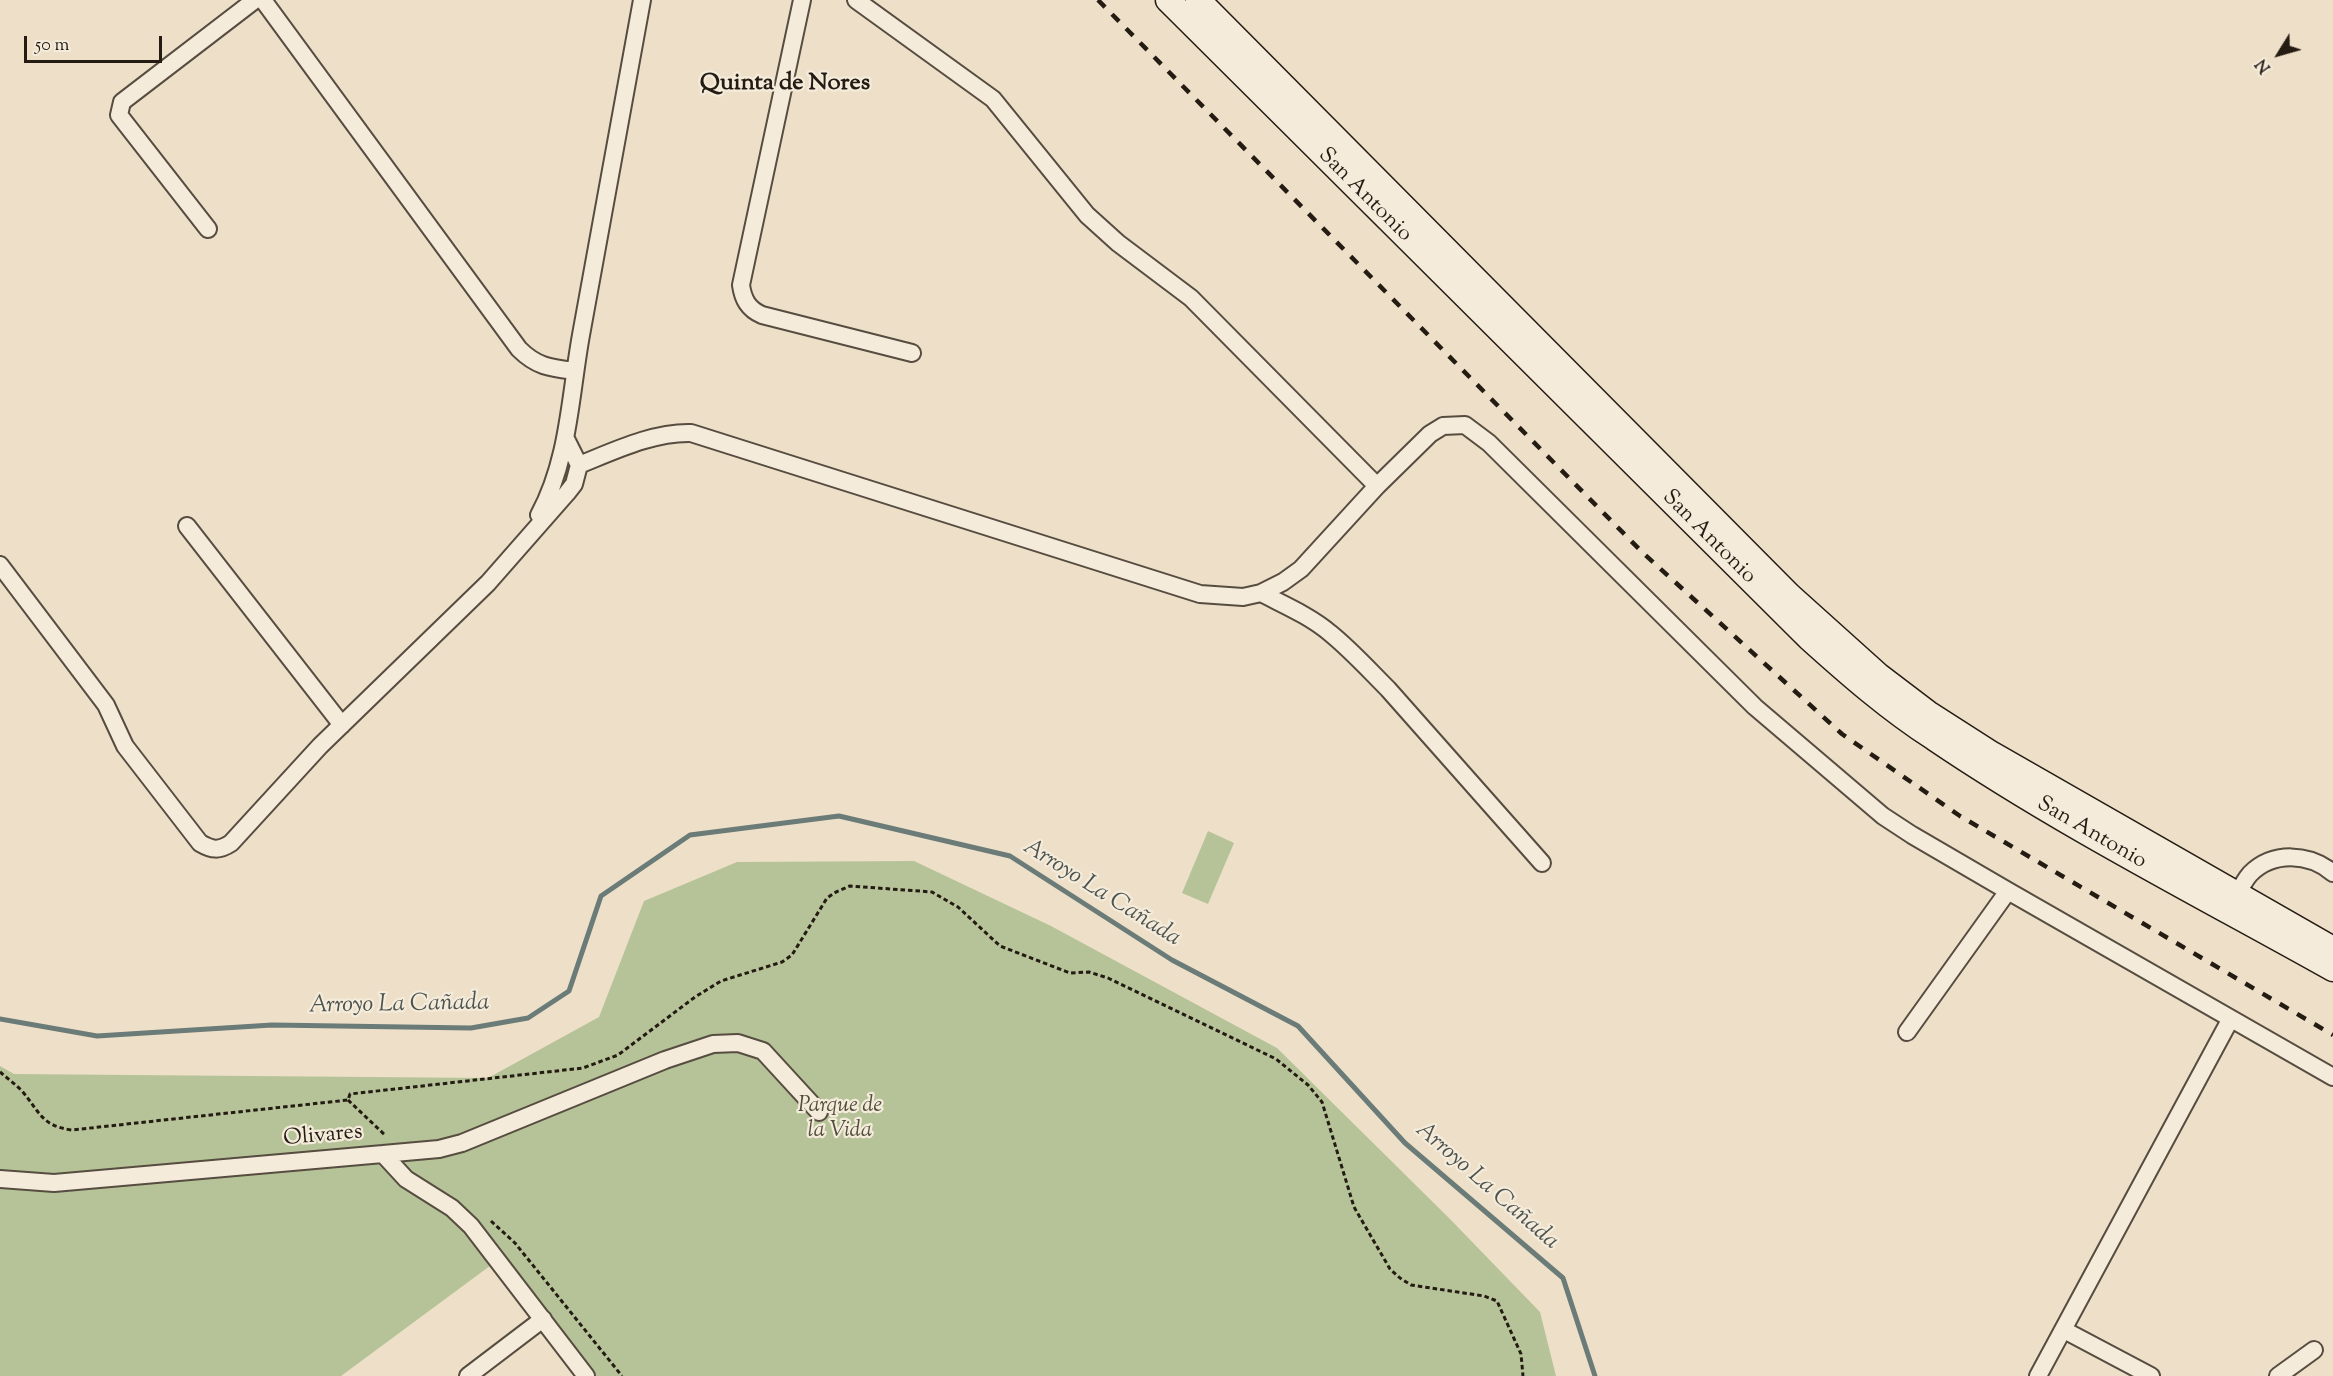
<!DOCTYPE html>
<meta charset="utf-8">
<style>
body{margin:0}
#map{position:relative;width:2333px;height:1376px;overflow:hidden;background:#eee0c8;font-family:"Sorts Mill Goudy",serif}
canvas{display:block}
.north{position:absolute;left:2249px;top:24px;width:60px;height:60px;-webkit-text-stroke:4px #f4ebdb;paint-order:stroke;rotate:233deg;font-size:16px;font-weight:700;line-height:24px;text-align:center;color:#241b13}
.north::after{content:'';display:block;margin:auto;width:21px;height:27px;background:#241b13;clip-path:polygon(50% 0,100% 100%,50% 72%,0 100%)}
.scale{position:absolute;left:24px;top:36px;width:138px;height:27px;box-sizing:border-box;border:3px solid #241b13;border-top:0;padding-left:8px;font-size:18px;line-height:21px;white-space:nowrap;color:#241b13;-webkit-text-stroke:4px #f4ebdb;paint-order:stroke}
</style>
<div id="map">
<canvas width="2333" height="1376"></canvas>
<div class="north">N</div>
<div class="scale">50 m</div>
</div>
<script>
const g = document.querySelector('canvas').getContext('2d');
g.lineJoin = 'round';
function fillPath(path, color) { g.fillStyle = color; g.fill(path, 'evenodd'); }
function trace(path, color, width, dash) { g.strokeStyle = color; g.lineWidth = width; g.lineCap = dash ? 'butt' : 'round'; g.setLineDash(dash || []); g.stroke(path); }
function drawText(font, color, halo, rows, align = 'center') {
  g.font = font + ' "Sorts Mill Goudy",serif'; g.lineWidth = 4.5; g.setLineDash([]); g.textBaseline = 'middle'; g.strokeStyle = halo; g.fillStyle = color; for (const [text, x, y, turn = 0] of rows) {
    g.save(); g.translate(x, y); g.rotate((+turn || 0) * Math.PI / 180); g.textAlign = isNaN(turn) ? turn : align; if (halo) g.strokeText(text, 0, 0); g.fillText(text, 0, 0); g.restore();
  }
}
const green = new Path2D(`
 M 1208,831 L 1234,843 L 1208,904 L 1182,893 Z
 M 914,861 L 1051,926 L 1277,1048 L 1449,1218 L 1540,1312 L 1556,1376 L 586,1376 L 498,1260 L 341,1376 L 0,1376 L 0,1066 L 14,1074 L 488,1078 L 599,1017 L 644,901 L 737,862 Z`);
const stream = new Path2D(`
 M 0,1019 L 97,1036 L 272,1025 L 471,1028 L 528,1018 L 569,991 L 601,896 L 690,835 L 839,816 L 1010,856 L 1172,960 L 1298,1026 L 1405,1143 L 1563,1278 L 1595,1376`);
const path = new Path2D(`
 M 0,1072 C 7,1078 15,1084 22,1091 C 40,1112 41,1126 72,1130 L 348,1100 L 350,1094 L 583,1068 L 618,1055 L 695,997 L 721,981 L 782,962 L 792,955 L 827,898 L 836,892 L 850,886 L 932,892 L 958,907 L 1000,946 L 1070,973 L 1089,972 L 1108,978 L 1276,1059 L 1308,1085 L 1322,1102 L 1354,1207 L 1390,1269 L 1400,1278 L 1411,1285 L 1484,1296 L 1497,1301 L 1521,1354 L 1523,1376
 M 348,1100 L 386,1136
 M 491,1221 L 515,1243 L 622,1376`);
const minor = new Path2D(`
 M 263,0 L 519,349 C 537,367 551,368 575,371
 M 802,0 L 741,285 C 743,299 748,309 762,315 L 912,353
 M 856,0 L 993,99 L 1087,215 L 1118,243 L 1191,298 L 1377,486
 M 208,229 L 119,115 L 122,102 L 255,0
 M 579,465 C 614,451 653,432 691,433 L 1200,594 L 1243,597 L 1261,593 L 1283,582 L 1301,569 L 1377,486 L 1430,434 L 1443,426 L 1465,425 L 1489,443 L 1755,707 L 1883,816 L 1912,835 L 2008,891 L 2333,1077
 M 539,515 C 569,460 570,396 581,335 C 602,224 622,112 642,0
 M 187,526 L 342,725
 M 0,565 L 106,705 L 125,746 L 200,843 C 212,850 219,851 231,843 L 320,746 L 488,583 L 567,493 L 574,484 L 579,465 L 566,439
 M 1261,593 C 1284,605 1310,616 1330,633 C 1351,650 1369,670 1388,689 L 1542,863
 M 2233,903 C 2238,893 2243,882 2250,874 C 2273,851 2309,853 2333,873
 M 1907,1032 L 2008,891
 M 383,1154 L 439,1149 L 462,1143 L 665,1060 L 713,1044 L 738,1043 L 763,1051 L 819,1112
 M 0,1179 L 54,1183 L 383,1154 L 406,1179 L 452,1208 L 471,1226 L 586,1376
 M 2064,1330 L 2151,1376
 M 468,1376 L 543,1319
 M 2038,1376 L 2230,1020
 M 2278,1376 L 2314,1350`);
const secondary = new Path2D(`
 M 1168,0 L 1809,638 C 1849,674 1889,709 1934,738 C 2061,824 2199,894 2333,969
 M 1198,0 L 1789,595 L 1878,675 L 1928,713 L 1992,754 L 2333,949`);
const rail = new Path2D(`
 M 1098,0 L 1642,552 L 1842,734 L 1960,816 L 2333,1035`);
const streetNames = [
 ["San Antonio",1364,196,45],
 ["San Antonio",1708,538,45],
 ["San Antonio",2091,834,30],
 ["Olivares",323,1137,-5]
];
const parkNames = [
 ["Parque de",840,1107],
 ["la Vida",840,1132]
];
const neighbourhoodNames = [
 ["Quinta de Nores",785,85]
];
const waterNames = [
 ["Arroyo La Cañada",1101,894,32],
 ["Arroyo La Cañada",399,1006,-1],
 ["Arroyo La Cañada",1486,1187,41]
];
fillPath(green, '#b6c398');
trace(stream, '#6b7c78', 5);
trace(minor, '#564c40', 20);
trace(secondary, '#241b13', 27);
trace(path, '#241b13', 3, [4.5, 3]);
trace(minor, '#f4ebdb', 16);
trace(secondary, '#f4ebdb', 24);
trace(rail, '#241b13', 4.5, [10, 10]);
drawText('22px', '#241b13', '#f4ebdb', streetNames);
drawText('italic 22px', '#504d3b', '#f4ebdb', parkNames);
drawText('bold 24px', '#241b13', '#f4ebdb', neighbourhoodNames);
drawText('italic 24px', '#4d534e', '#f4ebdb', waterNames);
</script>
